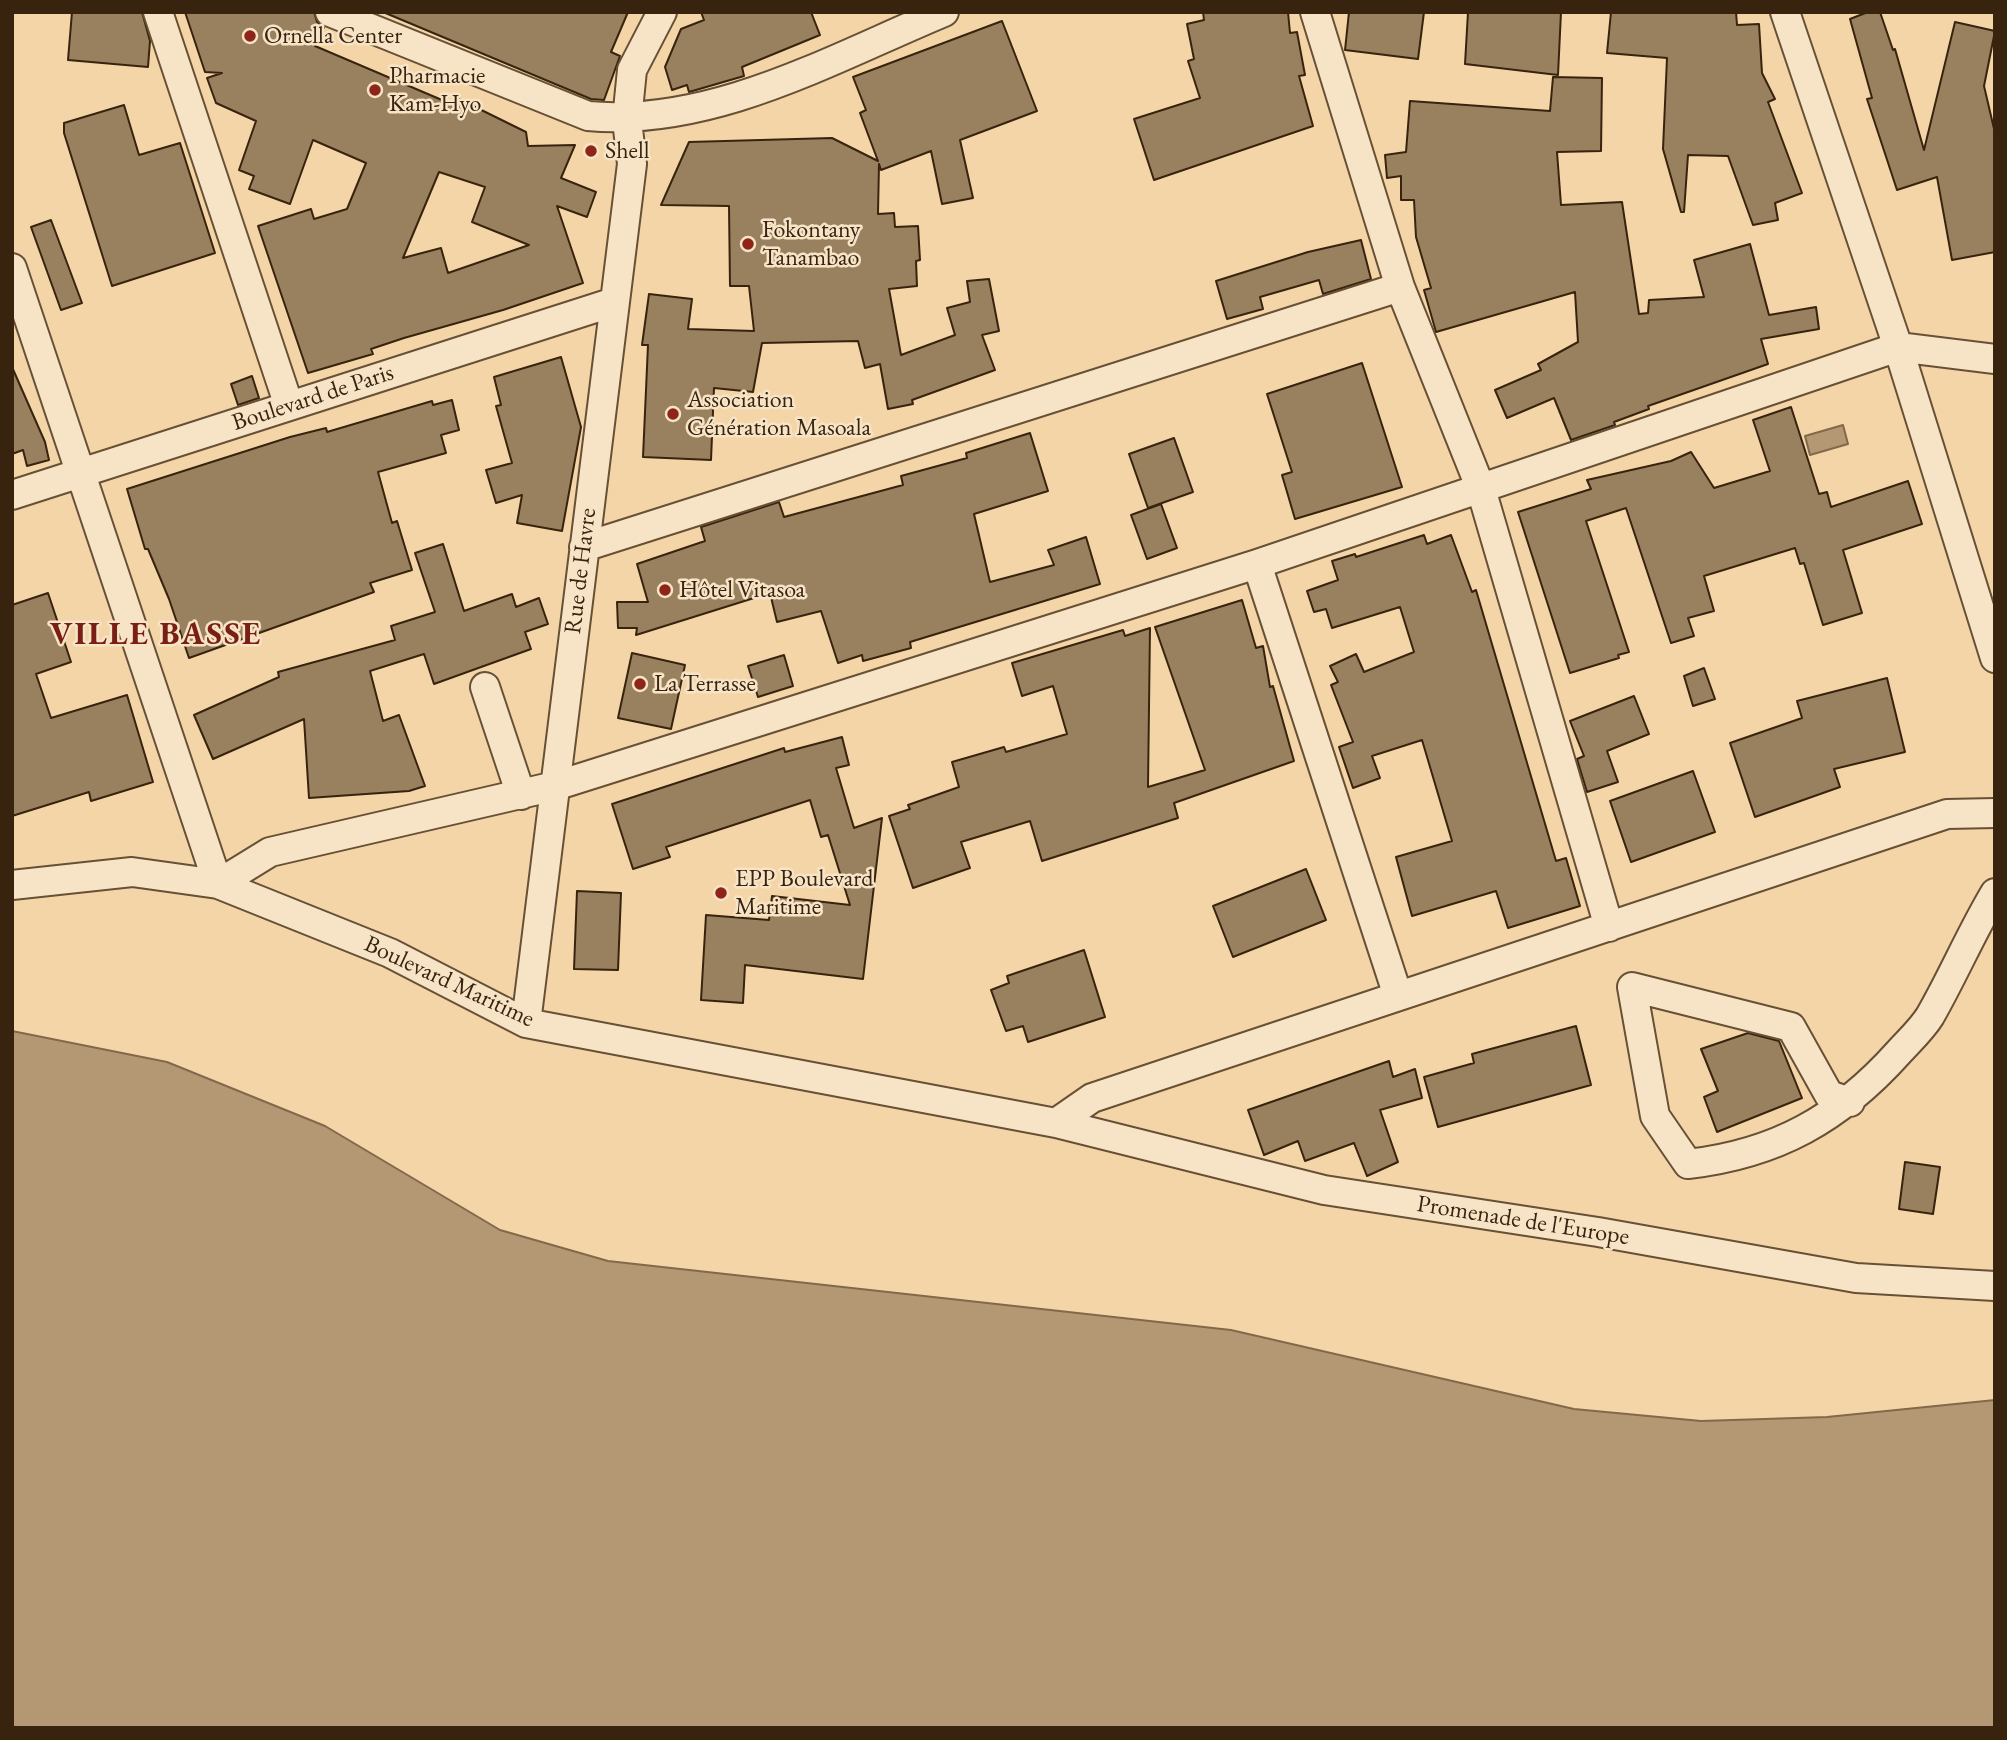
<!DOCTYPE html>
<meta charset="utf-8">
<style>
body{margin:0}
#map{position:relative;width:2007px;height:1740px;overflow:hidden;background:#f3d5a7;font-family:"EB Garamond",serif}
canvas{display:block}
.frame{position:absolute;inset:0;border:14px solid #38230f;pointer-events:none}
</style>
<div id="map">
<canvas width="2007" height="1740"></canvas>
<div class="frame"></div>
</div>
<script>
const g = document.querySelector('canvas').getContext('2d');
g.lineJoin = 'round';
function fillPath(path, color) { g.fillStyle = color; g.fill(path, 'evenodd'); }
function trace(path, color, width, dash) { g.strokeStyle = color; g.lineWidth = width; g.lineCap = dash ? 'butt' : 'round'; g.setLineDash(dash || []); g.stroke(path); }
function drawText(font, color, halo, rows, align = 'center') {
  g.font = font + ' "EB Garamond",serif'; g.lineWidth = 5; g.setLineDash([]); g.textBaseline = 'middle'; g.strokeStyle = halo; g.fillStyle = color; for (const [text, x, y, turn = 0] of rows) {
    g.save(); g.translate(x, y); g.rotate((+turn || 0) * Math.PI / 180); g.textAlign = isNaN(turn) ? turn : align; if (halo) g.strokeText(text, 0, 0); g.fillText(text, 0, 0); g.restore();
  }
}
const water = new Path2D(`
 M 1843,425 L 1848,444 L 1810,455 L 1805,436 Z
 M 12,1031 L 167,1062 L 325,1126 L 500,1230 L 608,1261 L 1231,1330 L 1574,1409 L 1701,1421 L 1827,1417 L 1995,1400 L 1995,1728 L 12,1728 Z`);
const building = new Path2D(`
 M 72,12 L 142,12 L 150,41 L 148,67 L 68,60 Z
 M 185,12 L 314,12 L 317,22 L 324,27 L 315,46 L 456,106 L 459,99 L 526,132 L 528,146 L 575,145 L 561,178 L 596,192 L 587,217 L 557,206 L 583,283 L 503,310 L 404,338 L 371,349 L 373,354 L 308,373 L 258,226 L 311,209 L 314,219 L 347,209 L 366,163 L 313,140 L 290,204 L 249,189 L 254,176 L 239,170 L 256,121 L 216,103 L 207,78 L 222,73 L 205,72 ZM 439,172 L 485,187 L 472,222 L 529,245 L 448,273 L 441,248 L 403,258 Z
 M 383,12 L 628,12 L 611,52 L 620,56 L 604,100 L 591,99 Z
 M 701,12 L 811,12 L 820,35 L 742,67 L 744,76 L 689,92 L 687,85 L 672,90 L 665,67 L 681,29 L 704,20 Z
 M 1203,12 L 1288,12 L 1290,33 L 1297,32 L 1305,75 L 1299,76 L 1313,126 L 1154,180 L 1134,119 L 1200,98 L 1188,61 L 1194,59 L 1187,24 L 1204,20 Z
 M 1349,12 L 1424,12 L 1418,59 L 1345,50 Z
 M 1468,12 L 1561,12 L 1558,75 L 1465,64 Z
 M 1611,12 L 1736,12 L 1737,25 L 1759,24 L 1762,73 L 1775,99 L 1768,102 L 1802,193 L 1775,203 L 1778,220 L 1753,225 L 1728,156 L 1688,155 L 1684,212 L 1681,212 L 1663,149 L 1667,58 L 1607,53 Z
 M 1868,12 L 1880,12 L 1893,50 L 1895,49 L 1924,150 L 1955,22 L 1995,31 L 1984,86 L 1995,133 L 1995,252 L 1952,260 L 1937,177 L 1897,190 L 1867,99 L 1872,98 L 1850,19 Z
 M 1002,21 L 1037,111 L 960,140 L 973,198 L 942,204 L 931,151 L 881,170 L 879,164 L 878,214 L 894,213 L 895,227 L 918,226 L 920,260 L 916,261 L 917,286 L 889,289 L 901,355 L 955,335 L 947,308 L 970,302 L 967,281 L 989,279 L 999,331 L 982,335 L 995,370 L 912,400 L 913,404 L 888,409 L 880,364 L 865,368 L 858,341 L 762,343 L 753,392 L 714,388 L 711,460 L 643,457 L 648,345 L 642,345 L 649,294 L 692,299 L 688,329 L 754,331 L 749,286 L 730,286 L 729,206 L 661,205 L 689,142 L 832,138 L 878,161 L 860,113 L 866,110 L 853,77 Z
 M 1553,77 L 1602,78 L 1601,151 L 1557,152 L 1561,205 L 1622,202 L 1639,314 L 1648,313 L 1649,300 L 1704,297 L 1694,260 L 1750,244 L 1769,315 L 1816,307 L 1819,329 L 1761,339 L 1768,364 L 1648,406 L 1649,409 L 1614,422 L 1615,425 L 1571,440 L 1554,398 L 1507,418 L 1495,390 L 1541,370 L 1538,364 L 1578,342 L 1575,292 L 1436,332 L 1424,290 L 1431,288 L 1416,237 L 1414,200 L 1401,200 L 1401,176 L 1387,178 L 1385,155 L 1406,152 L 1410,101 L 1550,111 Z
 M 124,105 L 139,155 L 180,143 L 215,253 L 112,286 L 64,133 L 64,123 Z
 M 51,220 L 82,303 L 61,310 L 31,227 Z
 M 1361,240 L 1371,279 L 1323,294 L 1319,280 L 1260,297 L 1263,309 L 1227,319 L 1216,281 L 1308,252 Z
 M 561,357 L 581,427 L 562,531 L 517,523 L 522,495 L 496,503 L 486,470 L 512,463 L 496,406 L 501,405 L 494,377 Z
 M 1362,363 L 1402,487 L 1295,519 L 1282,475 L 1292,472 L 1267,394 Z
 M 12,367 L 45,442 L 49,460 L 27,466 L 23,450 L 12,454 Z
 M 252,376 L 259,398 L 238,405 L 231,384 Z
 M 452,400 L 459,430 L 441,435 L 446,453 L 378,472 L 392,523 L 397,521 L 412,570 L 370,583 L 374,592 L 189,658 L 169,599 L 148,549 L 145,549 L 127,489 L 290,437 L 326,428 L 327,432 L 432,401 L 433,405 Z
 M 1791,407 L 1819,494 L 1827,492 L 1831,507 L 1908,481 L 1922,524 L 1843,550 L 1862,613 L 1823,625 L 1804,563 L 1800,564 L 1795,548 L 1704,576 L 1714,611 L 1688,618 L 1694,636 L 1671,643 L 1626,508 L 1586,521 L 1629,652 L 1618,655 L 1619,658 L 1570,673 L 1518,512 L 1591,489 L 1587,480 L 1671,461 L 1691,452 L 1714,488 L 1770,471 L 1753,420 Z
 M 1030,433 L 1048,491 L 974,514 L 990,582 L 1054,565 L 1048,550 L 1086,537 L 1100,584 L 910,642 L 911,648 L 863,661 L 862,655 L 838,663 L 821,611 L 777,622 L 770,593 L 636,635 L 637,628 L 618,628 L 617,602 L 648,602 L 637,564 L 705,541 L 701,527 L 779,502 L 784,517 L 903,485 L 901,476 L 967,458 L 966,453 Z
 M 1174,438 L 1193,492 L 1148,508 L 1129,454 Z
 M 1161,504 L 1177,548 L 1147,559 L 1131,515 Z
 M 1424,535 L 1427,544 L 1451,535 L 1472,592 L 1476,590 L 1556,861 L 1566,858 L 1580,906 L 1508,928 L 1496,891 L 1412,916 L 1396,857 L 1452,841 L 1422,740 L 1372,756 L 1380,778 L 1353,788 L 1339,747 L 1353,742 L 1331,685 L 1338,682 L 1330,666 L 1356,654 L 1364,672 L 1414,652 L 1400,607 L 1332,628 L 1326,609 L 1314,612 L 1307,591 L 1338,580 L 1332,561 L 1355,554 L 1356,557 Z
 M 443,544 L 464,611 L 512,594 L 516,607 L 539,598 L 548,624 L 525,632 L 531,649 L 434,684 L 424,654 L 370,671 L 383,721 L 399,715 L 425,786 L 409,791 L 309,798 L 304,719 L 213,759 L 194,715 L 279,677 L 278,672 L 395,640 L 391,626 L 435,612 L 415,553 Z
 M 48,593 L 71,662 L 36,674 L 51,718 L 127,695 L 153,782 L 91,801 L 89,792 L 12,816 L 12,605 Z
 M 1242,600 L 1256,648 L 1263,646 L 1270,687 L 1273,686 L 1294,761 L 1174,803 L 1178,818 L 1042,861 L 1030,821 L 961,842 L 970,868 L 913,888 L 889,816 L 910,809 L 908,805 L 959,787 L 952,762 L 1004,747 L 1006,752 L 1067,734 L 1053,686 L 1022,696 L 1012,663 L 1123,630 L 1125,636 L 1150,628 L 1148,787 L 1205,770 L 1155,627 Z
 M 632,653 L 685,665 L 671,729 L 618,718 Z
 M 784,655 L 793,686 L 758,697 L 748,666 Z
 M 1704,668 L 1715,699 L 1693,706 L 1684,676 Z
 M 1887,678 L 1905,752 L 1834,769 L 1840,787 L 1755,817 L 1730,743 L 1802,718 L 1797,701 Z
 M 1634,696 L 1649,734 L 1607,751 L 1618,782 L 1587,792 L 1577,759 L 1584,756 L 1570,721 Z
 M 842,737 L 849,765 L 836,768 L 854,828 L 882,818 L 863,979 L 745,965 L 743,1003 L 701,1000 L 706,915 L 769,920 L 772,896 L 850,905 L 828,835 L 821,837 L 810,800 L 666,847 L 670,857 L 633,869 L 612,804 L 784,748 L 785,752 Z
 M 1693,771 L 1715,832 L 1631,862 L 1610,801 Z
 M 1306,869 L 1326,920 L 1233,957 L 1213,906 Z
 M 577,891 L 621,893 L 618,970 L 574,969 Z
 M 1084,950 L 1105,1017 L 1028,1042 L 1023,1026 L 1006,1031 L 991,990 L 1009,983 L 1007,976 Z
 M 1576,1026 L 1591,1085 L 1438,1127 L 1424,1077 L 1474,1063 L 1472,1054 Z
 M 1748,1033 L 1779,1041 L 1802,1098 L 1717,1132 L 1704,1097 L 1718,1091 L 1701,1049 Z
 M 1389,1061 L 1393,1077 L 1415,1069 L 1422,1098 L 1380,1110 L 1398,1162 L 1367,1176 L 1354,1143 L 1305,1161 L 1298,1141 L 1264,1155 L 1248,1110 Z
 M 1905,1162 L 1940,1167 L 1933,1214 L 1899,1209 Z`);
const minor = new Path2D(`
 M 158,12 L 289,406
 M 330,12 L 588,116 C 713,127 831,59 944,12
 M 1315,12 L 1400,287 L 1481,489 L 1609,927
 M 1785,12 L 1898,347 L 1995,658
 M 12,268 L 218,884 L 270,852 L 555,786 L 1257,564 L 1898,347 L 1995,359
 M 12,495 L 614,302
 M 584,547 L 1400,287
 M 1257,564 L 1398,996
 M 485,687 L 521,795
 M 12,885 L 132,872 L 218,884 L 390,953 L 526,1023 L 1056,1123 L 1324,1190 L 1598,1232 L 1856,1278 L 1995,1286
 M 526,1023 L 632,164 L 627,120 L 632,70 L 662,12
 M 1850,1102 L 1829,1095 L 1791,1027 L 1632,987 L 1655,1116 L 1688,1164 C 1776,1154 1839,1119 1899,1052 C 1909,1041 1922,1029 1930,1016 C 1953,976 1971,933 1995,893
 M 1056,1123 L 1092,1098 L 1947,814 L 1995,813`);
const markers = [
 [250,36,7,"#8f2418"],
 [375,90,7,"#8f2418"],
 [591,151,7,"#8f2418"],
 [748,244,7,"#8f2418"],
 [673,414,7,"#8f2418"],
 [665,590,7,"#8f2418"],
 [640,684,7,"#8f2418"],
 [721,893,7,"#8f2418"]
];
const poiNames = [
 ["Ornella Center",264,36],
 ["Pharmacie",389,76],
 ["Kam-Hyo",389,104],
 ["Shell",605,151],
 ["Fokontany",762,230],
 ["Tanambao",762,258],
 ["Association",687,400],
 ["Génération Masoala",687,428],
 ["Hôtel Vitasoa",679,590],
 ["La Terrasse",654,684],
 ["EPP Boulevard",735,879],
 ["Maritime",735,907]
];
const streetNames = [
 ["Boulevard de Paris",313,398,-18],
 ["Rue de Havre",581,571,-83],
 ["Boulevard Maritime",449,982,25],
 ["Promenade de l'Europe",1523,1221,9]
];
const districtNames = [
 ["VILLE BASSE",156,635]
];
fillPath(water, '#b39873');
trace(water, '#82694b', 2);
fillPath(building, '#99805e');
trace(building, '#38230f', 2);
trace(minor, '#675035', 32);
trace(minor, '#f7e4c6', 28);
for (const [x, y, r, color] of markers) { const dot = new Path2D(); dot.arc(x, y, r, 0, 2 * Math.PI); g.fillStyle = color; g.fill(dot); trace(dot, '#f7e4c6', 2.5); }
drawText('24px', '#38230f', '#f7e4c6', poiNames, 'left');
drawText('24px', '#38230f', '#f7e4c6', streetNames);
g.letterSpacing = '2px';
drawText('bold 32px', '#7a1f14', '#f7e4c6', districtNames);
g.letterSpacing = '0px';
</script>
